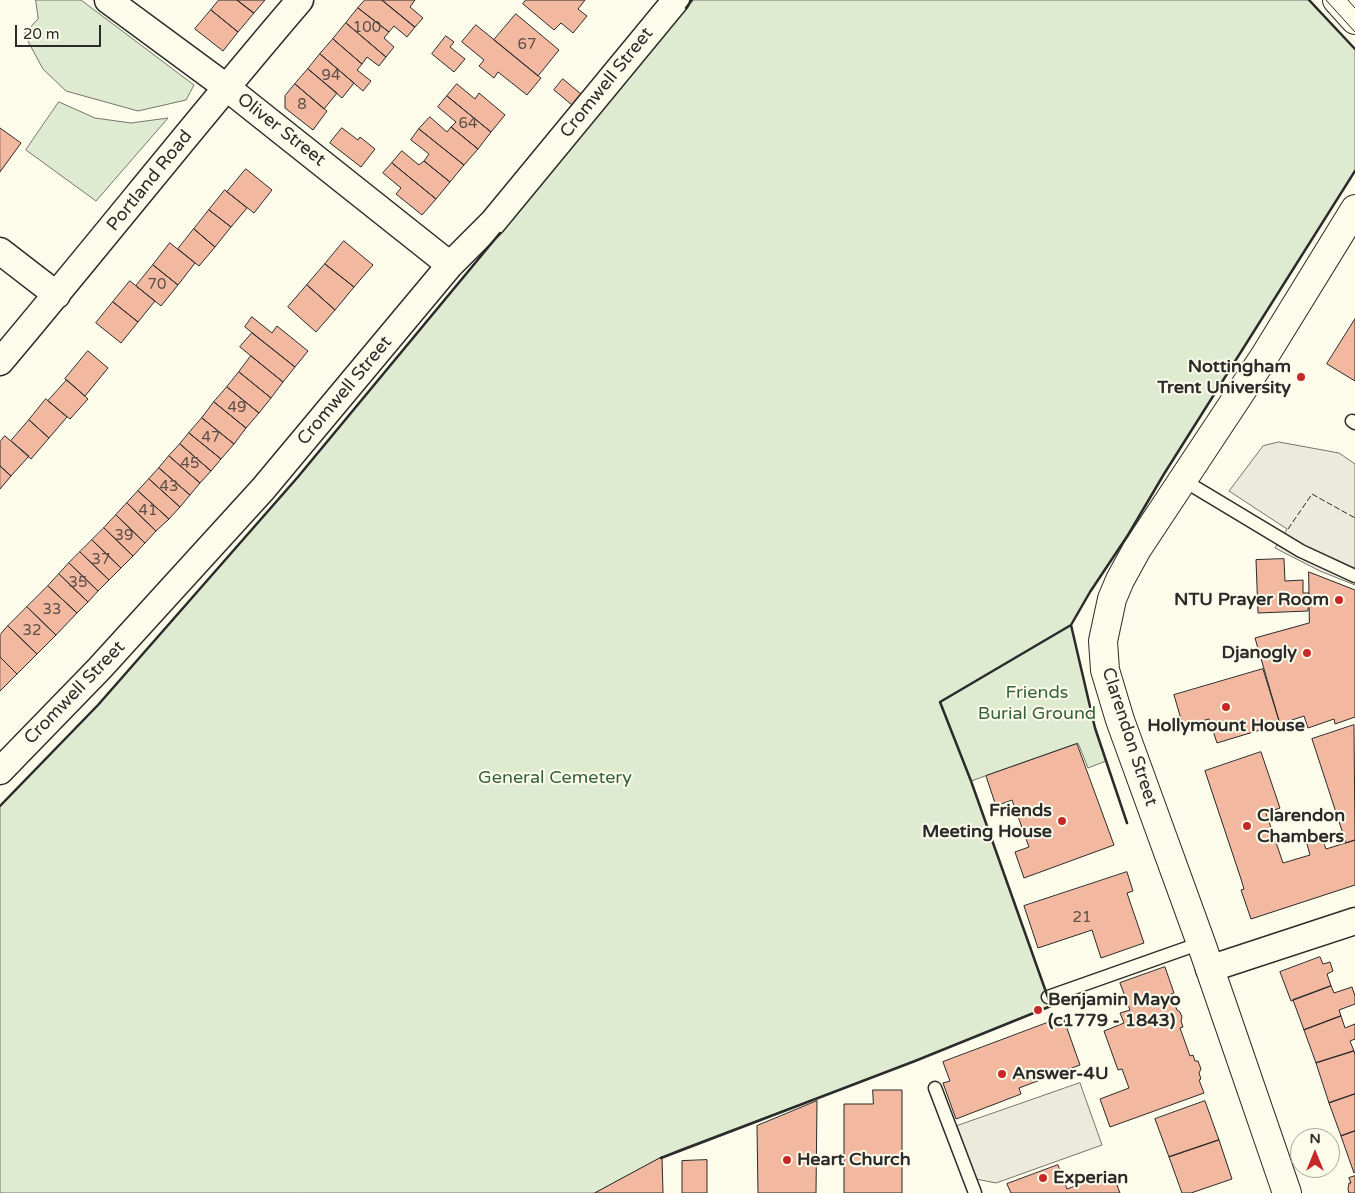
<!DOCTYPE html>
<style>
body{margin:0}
#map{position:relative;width:1355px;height:1193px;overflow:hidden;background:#fdfbea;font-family:"Varela Round",sans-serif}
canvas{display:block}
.north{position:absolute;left:1290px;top:1128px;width:50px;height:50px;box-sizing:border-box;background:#fdfbea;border:1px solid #a9a89e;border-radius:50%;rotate:0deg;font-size:14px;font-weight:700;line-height:20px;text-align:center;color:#2b2b2b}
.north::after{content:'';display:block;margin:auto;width:18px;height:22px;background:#c62828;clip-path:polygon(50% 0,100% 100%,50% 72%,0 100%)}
.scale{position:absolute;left:15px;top:25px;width:86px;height:22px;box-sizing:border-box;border:2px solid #2b2b2b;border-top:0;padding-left:6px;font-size:15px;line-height:18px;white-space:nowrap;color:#2b2b2b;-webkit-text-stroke:4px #fdfbea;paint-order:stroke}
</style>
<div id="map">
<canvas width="1355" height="1193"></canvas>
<div class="north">N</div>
<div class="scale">20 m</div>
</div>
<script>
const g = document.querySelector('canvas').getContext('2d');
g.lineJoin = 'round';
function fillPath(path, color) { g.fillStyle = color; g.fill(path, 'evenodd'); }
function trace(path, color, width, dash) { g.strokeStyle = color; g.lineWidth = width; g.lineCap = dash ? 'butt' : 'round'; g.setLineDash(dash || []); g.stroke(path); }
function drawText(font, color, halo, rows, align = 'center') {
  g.font = font + ' "Varela Round",sans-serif'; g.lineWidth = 4; g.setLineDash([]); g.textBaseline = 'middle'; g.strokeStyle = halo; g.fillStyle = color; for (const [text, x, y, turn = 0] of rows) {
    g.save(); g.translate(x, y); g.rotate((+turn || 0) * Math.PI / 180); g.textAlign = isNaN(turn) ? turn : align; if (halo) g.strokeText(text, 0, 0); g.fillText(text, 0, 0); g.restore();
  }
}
const green = new Path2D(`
 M 36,0 L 81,0 L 194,85 L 186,100 L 138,111 L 66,91 L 43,69 L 24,34 L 38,19 Z
 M 692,0 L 1309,0 L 1355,49 L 1355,171 L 1164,474 L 1128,535 L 1090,592 L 1071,625 L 1095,728 L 1106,761 L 1088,768 L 1078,743 L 971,781 L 1051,1006 L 915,1061 L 681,1149 L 662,1157 L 595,1193 L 0,1193 L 0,806 L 98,705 L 297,478 Z
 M 59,102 L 95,118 L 131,123 L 168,118 L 96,201 L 26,150 Z`);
const parking = new Path2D(`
 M 1279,442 L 1339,453 L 1355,464 L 1355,585 L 1320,571 L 1275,548 L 1287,529 L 1229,491 L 1263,446 Z
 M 1080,1083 L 1102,1145 L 996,1183 L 976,1179 L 957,1126 Z`);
const building = new Path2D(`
 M 219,0 L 237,0 L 254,13 L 238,32 L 211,10 Z
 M 237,0 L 265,0 L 254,13 Z
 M 365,0 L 382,0 L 415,27 L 407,37 L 394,26 L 389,32 L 358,8 Z
 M 382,0 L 415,0 L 410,7 L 423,18 L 415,27 Z
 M 526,0 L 585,0 L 578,9 L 587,16 L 573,33 L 561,23 L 554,30 L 523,4 Z
 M 358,8 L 389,32 L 384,38 L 394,47 L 386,57 L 346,23 Z
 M 211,10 L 238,32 L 223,51 L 195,29 Z
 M 516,14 L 559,50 L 538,76 L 494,40 Z
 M 346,23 L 386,57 L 379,66 L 367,57 L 362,64 L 333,39 Z
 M 476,25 L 541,78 L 527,95 L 498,72 L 494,78 L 479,66 L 484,60 L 462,42 Z
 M 446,36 L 454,42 L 450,47 L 465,59 L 454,72 L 432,54 Z
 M 333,39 L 362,64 L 357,70 L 371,81 L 363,91 L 320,54 Z
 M 320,54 L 354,83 L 342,98 L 308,69 Z
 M 308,69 L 337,93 L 324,109 L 295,84 Z
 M 563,79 L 581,94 L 572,105 L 554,90 Z
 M 295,84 L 327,111 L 313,130 L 285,108 L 285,96 Z
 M 457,84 L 475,99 L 479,93 L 505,115 L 491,132 L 447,96 Z
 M 447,96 L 491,132 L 478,149 L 451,127 L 456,122 L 438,107 Z
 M 430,117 L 447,132 L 451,127 L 478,149 L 464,165 L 419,129 Z
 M 0,128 L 21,143 L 0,172 Z
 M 342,128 L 358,140 L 360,137 L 375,149 L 361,167 L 330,143 Z
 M 419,129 L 464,165 L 450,182 L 424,161 L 429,154 L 411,140 Z
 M 402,151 L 419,165 L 424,161 L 450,182 L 436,199 L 392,163 Z
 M 392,163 L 436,199 L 422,215 L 396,194 L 401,188 L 383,173 Z
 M 246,169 L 272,190 L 254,213 L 227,192 Z
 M 225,190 L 247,208 L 231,227 L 209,210 Z
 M 209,210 L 231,227 L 215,247 L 194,229 Z
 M 194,229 L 215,247 L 199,266 L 178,249 Z
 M 344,241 L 373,265 L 354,287 L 325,264 Z
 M 170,243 L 195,263 L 178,285 L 153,265 Z
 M 325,264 L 354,287 L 335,310 L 307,285 Z
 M 153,265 L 178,285 L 161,306 L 136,286 Z
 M 130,281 L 155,301 L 138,322 L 113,302 Z
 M 307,285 L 335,310 L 316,332 L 288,307 Z
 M 113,302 L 138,322 L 121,343 L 96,323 Z
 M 252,317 L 272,333 L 277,326 L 308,351 L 295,367 L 245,327 Z
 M 1355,319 L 1355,381 L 1327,364 Z
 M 252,333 L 295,367 L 283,382 L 240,347 Z
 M 88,351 L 108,368 L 85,396 L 65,379 Z
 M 251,356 L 283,382 L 271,398 L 239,372 Z
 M 239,372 L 271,398 L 259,413 L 227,387 Z
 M 67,380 L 88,399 L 70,419 L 48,401 Z
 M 227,387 L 259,413 L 246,428 L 214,402 Z
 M 46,399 L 67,417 L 49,438 L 29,420 Z
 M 214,402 L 246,428 L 234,444 L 202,418 Z
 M 202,418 L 234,444 L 221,459 L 189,433 Z
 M 29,420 L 49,438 L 31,459 L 11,441 Z
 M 189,433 L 221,459 L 211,471 L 180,444 Z
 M 5,436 L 29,456 L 11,476 L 0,466 L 0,442 Z
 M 180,444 L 211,471 L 200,483 L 169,456 Z
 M 169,456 L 200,483 L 190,495 L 159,468 Z
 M 0,466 L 11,476 L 0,489 Z
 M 159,468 L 190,495 L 180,507 L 149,479 Z
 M 149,479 L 180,507 L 169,519 L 138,491 Z
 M 138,491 L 169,519 L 156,531 L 127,503 Z
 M 127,503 L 156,531 L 145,543 L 116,515 Z
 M 116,515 L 145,543 L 133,556 L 104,528 Z
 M 104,528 L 133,556 L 121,568 L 92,540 Z
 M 92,540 L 121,568 L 109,580 L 80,552 Z
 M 80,552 L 109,580 L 98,591 L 69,563 Z
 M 1284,559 L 1285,581 L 1303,580 L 1303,593 L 1309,593 L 1308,611 L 1258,613 L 1256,560 Z
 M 69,563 L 98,591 L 88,602 L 59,574 Z
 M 1309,572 L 1355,590 L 1355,717 L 1335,724 L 1334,719 L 1308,728 L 1304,716 L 1280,724 L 1255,638 L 1309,623 Z
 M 59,574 L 88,602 L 77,613 L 48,586 Z
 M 48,586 L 77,613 L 56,635 L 27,607 Z
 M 27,607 L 56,635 L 37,654 L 8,626 Z
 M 8,626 L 37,654 L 17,674 L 0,657 L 0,635 Z
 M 0,657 L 17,674 L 0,691 Z
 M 1263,669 L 1280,724 L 1217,743 L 1209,719 L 1183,726 L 1174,695 Z
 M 1354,725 L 1355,840 L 1346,843 L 1312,739 Z
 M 1077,744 L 1114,845 L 1024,878 L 1015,852 L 1029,847 L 1012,800 L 996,806 L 986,776 Z
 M 1261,752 L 1280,808 L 1266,813 L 1283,863 L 1310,855 L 1307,844 L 1322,838 L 1326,849 L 1355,840 L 1355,885 L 1251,919 L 1241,890 L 1244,889 L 1241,879 L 1205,771 Z
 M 1127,872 L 1133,891 L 1127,893 L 1144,943 L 1101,958 L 1092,930 L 1038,948 L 1024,906 Z
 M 1320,957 L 1323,964 L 1330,962 L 1333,971 L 1327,974 L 1331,986 L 1291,1001 L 1280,972 Z
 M 1165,967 L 1174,993 L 1169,995 L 1172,1006 L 1175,1005 L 1177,1010 L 1180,1012 L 1182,1017 L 1181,1021 L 1183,1027 L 1180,1028 L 1190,1056 L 1193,1055 L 1195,1061 L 1198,1061 L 1201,1069 L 1199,1073 L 1201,1079 L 1199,1080 L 1204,1093 L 1110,1127 L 1100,1099 L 1129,1088 L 1122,1069 L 1118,1070 L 1104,1031 L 1124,1023 L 1120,1013 L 1130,1010 L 1120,983 Z
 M 1331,986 L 1334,993 L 1352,987 L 1355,996 L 1355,1004 L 1339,1010 L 1341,1016 L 1304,1030 L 1293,1000 Z
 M 1341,1016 L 1345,1028 L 1355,1024 L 1355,1039 L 1350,1041 L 1354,1051 L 1316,1063 L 1304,1030 Z
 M 1063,1017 L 1080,1065 L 1019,1088 L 1021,1094 L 956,1119 L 943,1083 L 950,1081 L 943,1062 Z
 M 1354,1051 L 1355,1055 L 1355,1094 L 1329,1103 L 1316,1063 Z
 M 873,1090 L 902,1090 L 902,1193 L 844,1193 L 844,1104 L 873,1104 Z
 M 1355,1094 L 1355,1131 L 1341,1136 L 1329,1103 Z
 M 817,1101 L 816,1193 L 758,1193 L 757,1126 Z
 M 1205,1101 L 1219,1140 L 1169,1157 L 1155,1119 Z
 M 1355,1131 L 1355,1172 L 1354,1173 L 1341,1136 Z
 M 1219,1140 L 1232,1179 L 1191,1193 L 1182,1193 L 1169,1157 Z
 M 662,1157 L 663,1193 L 595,1193 Z
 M 707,1160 L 707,1193 L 682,1193 L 682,1161 Z
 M 1058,1165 L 1067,1189 L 1112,1172 L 1120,1193 L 1011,1193 L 1007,1184 Z
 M 1355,1176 L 1355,1193 L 1349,1193 L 1348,1189 L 1349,1183 L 1351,1183 L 1349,1178 Z`);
const lane = new Path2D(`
 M 1352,421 L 1355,423
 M 1183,480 L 1301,551 L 1355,576
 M 1048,997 L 1201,943
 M 935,1088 L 975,1193`);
const street = new Path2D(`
 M 108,0 L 226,87 L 450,265
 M 0,251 L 57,295
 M 0,362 C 101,242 198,119 300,0
 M 0,771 L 99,669 L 263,489 L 450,265 L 493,222 L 676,0
 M 1209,969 L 1355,921`);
const secondary = new Path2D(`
 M 1337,0 L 1355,20
 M 1287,1193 L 1201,943 L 1120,720 L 1105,670 L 1103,641 L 1112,599 L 1120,580 L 1137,549 L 1264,357 L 1355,209`);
const tram = new Path2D(`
 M 1326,0 L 1355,32
 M 1348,0 L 1355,8`);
const fence = new Path2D(`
 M 1288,529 L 1312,494 L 1355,518`);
const wall = new Path2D(`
 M 1309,0 L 1355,49
 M 686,8 L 692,0
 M 1071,625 L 1095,728 L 1127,823
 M 0,806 L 98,705 L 297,478 L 500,233
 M 661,1158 L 915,1061 L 1051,1006 L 971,781 L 940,702 L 1071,625 L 1090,592 L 1128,535 L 1164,474 L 1355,171`);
const markers = [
 [1301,377,5,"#c62828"],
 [1339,600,5,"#c62828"],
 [1307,653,5,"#c62828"],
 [1226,707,5,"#c62828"],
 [1062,821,5,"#c62828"],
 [1247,826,5,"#c62828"],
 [1038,1010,5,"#c62828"],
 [1002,1074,5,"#c62828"],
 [787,1160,5,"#c62828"],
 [1043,1178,5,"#c62828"]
];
const numberNames = [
 ["100",367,28],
 ["67",527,45],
 ["94",331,76],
 ["8",302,105],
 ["64",468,124],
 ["70",157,285],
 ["49",237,408],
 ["47",211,438],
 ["45",190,464],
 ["43",169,487],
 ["41",148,511],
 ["39",124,536],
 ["37",101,560],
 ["35",78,583],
 ["33",52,610],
 ["32",32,631],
 ["21",1082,918]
];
const streetNames = [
 ["Cromwell Street",607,83,-51],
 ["Oliver Street",281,130,38],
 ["Portland Road",150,181,-51],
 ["Cromwell Street",345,391,-50],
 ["Cromwell Street",75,693,-46],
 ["Clarendon Street",1129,737,72]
];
const poiNames = [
 ["Nottingham",1291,367,"right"],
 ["Trent University",1291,388,"right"],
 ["NTU Prayer Room",1329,600,"right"],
 ["Djanogly",1297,653,"right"],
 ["Hollymount House",1226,726,"center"],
 ["Friends",1052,811,"right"],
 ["Meeting House",1052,832,"right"],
 ["Clarendon",1257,816],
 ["Chambers",1257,837],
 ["Benjamin Mayo",1048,1000],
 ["(c1779 - 1843)",1048,1021],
 ["Answer-4U",1012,1074],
 ["Heart Church",797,1160],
 ["Experian",1053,1178]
];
const parkNames = [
 ["Friends",1037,693],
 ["Burial Ground",1037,714],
 ["General Cemetery",555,778]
];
fillPath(green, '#deebd1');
trace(green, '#74746e', 1);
fillPath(parking, '#eceadb');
trace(parking, '#74746e', 1);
fillPath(building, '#f2b8a0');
trace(building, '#2b2b2b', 1);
trace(lane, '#2b2b2b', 15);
trace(street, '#2b2b2b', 29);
trace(secondary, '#2b2b2b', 30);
trace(lane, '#fdfbea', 12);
trace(street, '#fdfbea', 26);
trace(secondary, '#fdfbea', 28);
trace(tram, '#2b2b2b', 1);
trace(fence, '#2b2b2b', 1, [6, 2.5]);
trace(wall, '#2b2b2b', 2.5);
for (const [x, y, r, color] of markers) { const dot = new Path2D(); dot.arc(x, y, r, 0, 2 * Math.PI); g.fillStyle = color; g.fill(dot); trace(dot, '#fdfbea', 2); }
drawText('15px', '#5d4e48', null, numberNames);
drawText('18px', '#2b2b2b', '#fdfbea', streetNames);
drawText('bold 18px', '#2b2b2b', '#fdfbea', poiNames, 'left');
drawText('18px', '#34623c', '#fdfbea', parkNames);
</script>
